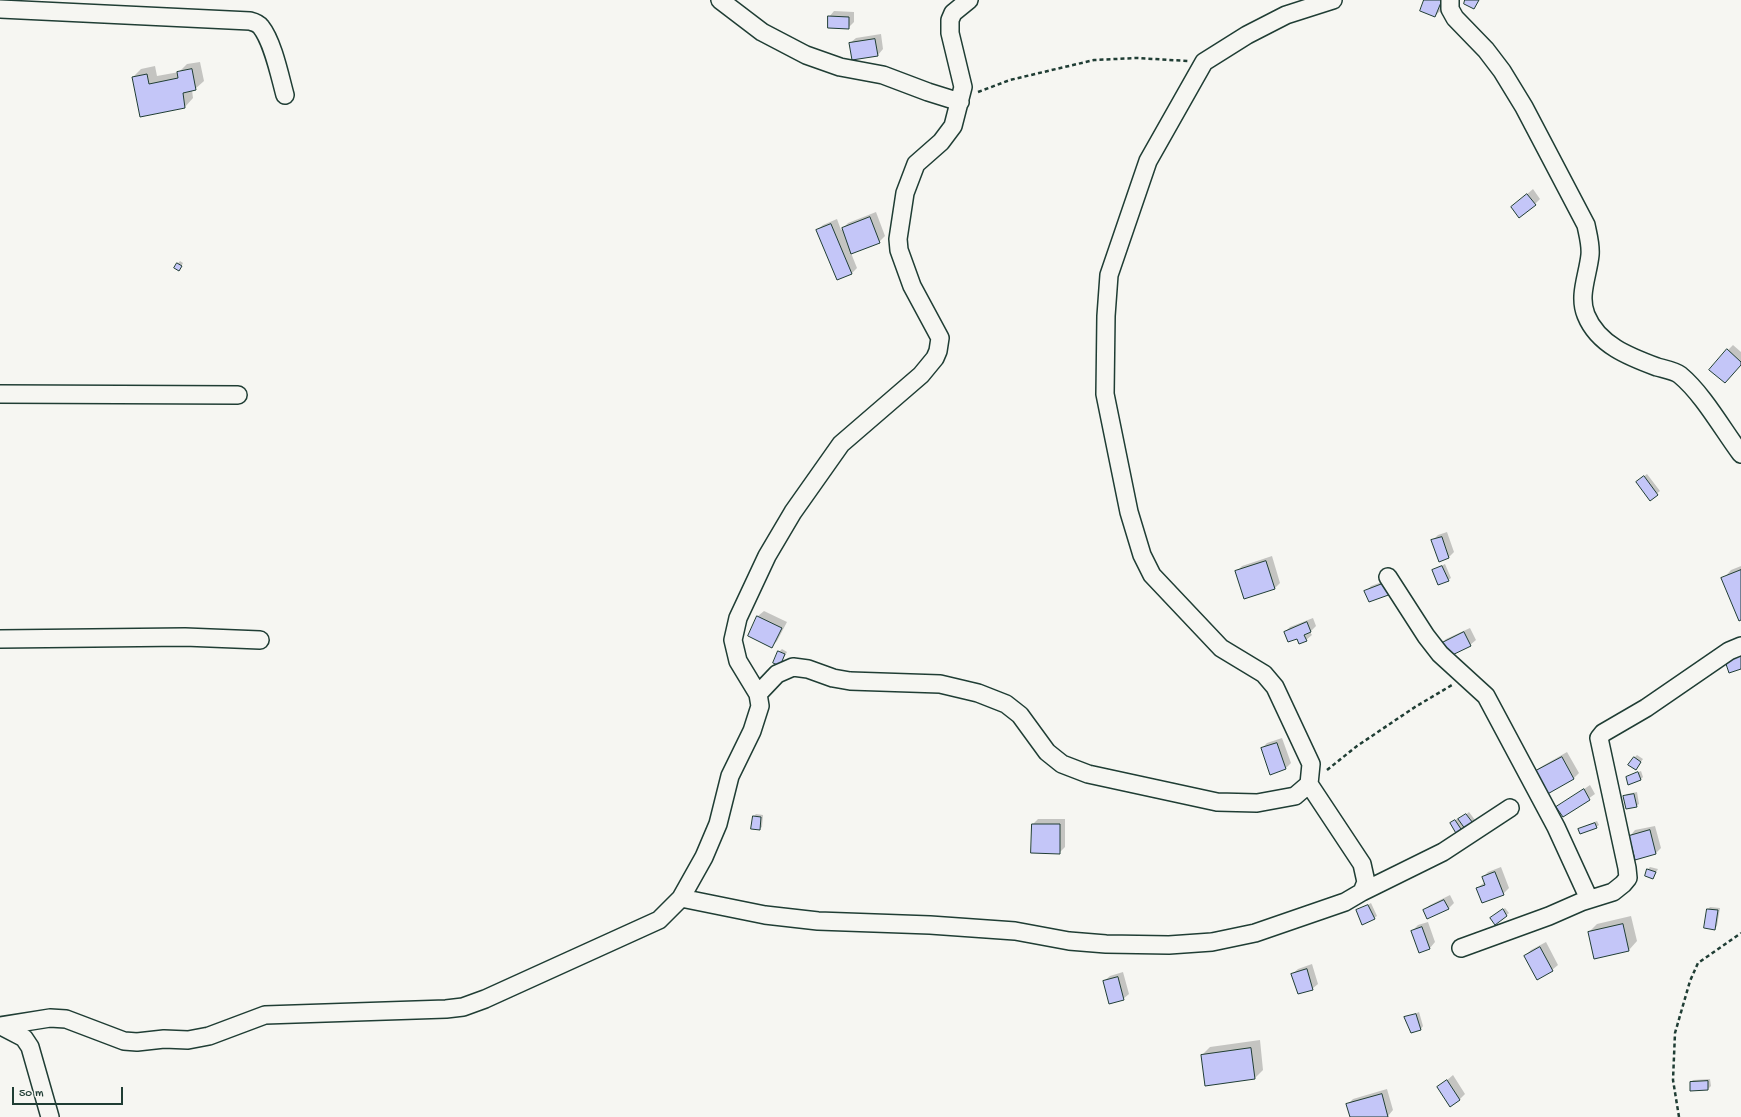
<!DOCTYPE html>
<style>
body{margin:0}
#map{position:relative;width:1741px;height:1117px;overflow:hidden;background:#f6f6f2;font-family:"Gochi Hand",sans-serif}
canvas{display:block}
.scale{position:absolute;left:12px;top:1087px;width:111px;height:18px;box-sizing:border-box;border:2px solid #1f3d34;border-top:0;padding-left:5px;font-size:12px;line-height:14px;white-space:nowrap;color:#1f3d34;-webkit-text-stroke:3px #f6f6f2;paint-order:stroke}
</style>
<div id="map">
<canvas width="1741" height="1117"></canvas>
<div class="scale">50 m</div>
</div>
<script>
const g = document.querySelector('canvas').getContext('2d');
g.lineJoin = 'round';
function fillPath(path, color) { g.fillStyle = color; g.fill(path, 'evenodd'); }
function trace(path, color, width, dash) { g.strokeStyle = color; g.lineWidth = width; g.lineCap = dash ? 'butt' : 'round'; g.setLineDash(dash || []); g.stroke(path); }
const shadow = new Path2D(`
 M 1425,0 L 1444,0 L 1441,10 L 1435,16 Z
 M 834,11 L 854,12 L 854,22 L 848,28 L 829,17 Z
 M 881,34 L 883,49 L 878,55 L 850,43 L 856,38 Z
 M 200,62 L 204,81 L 195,89 L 192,90 L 193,98 L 185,107 L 140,115 L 133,77 L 141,69 L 155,66 L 157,76 L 179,72 L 187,64 Z
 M 1533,189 L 1540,199 L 1535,204 L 1512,207 Z
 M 876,212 L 885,236 L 879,242 L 851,253 L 857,268 L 852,273 L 838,279 L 817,230 L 823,225 L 837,219 L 841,230 L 848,223 Z
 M 180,261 L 183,263 L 181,267 L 175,267 Z
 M 1733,345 L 1741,352 L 1741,364 L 1728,350 Z
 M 1647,474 L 1660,491 L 1650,499 L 1640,479 Z
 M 1447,532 L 1454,552 L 1449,557 L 1439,561 L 1432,541 L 1438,535 Z
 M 1272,556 L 1280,583 L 1275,588 L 1236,572 L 1242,566 Z
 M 1445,564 L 1451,578 L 1448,580 L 1433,570 Z
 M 1741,566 L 1741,619 L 1723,579 L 1731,570 Z
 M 1395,577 L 1399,586 L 1366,591 L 1371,586 Z
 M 764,611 L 787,622 L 777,641 L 772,646 L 749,635 L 758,616 Z
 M 1313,618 L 1316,626 L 1310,632 L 1312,635 L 1306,640 L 1285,632 L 1290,627 Z
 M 1470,628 L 1476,640 L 1470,645 L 1441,644 L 1446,639 Z
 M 782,649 L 787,652 L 780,665 L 779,652 Z
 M 1282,738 L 1291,763 L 1286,768 L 1271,774 L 1262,748 L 1267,743 Z
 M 1567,752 L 1579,773 L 1573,779 L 1533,774 L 1539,768 Z
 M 1637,755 L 1643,759 L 1636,769 L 1634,758 Z
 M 1641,771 L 1643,777 L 1640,780 L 1627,777 Z
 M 1590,785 L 1595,794 L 1564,816 L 1558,807 Z
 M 1637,792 L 1639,804 L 1636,806 L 1624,797 L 1627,794 Z
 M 1469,812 L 1478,824 L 1462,831 L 1454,821 L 1458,818 L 1459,820 Z
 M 756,814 L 763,815 L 762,827 L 759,829 L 753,817 Z
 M 1038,819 L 1065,819 L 1065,847 L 1059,853 L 1033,824 Z
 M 1597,821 L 1599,825 L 1596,827 L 1579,829 Z
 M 1655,826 L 1661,848 L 1655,854 L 1630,836 L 1635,830 Z
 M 1501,867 L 1509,888 L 1503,894 L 1477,888 L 1485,882 L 1483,877 L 1488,872 Z
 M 1650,867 L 1658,869 L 1653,878 L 1648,869 Z
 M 1450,895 L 1454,903 L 1448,909 L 1424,910 L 1430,905 Z
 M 1371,903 L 1377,916 L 1374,918 L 1357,911 Z
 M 1710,907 L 1720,908 L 1717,926 L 1714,929 L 1708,909 Z
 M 1505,908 L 1509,913 L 1495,924 L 1494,916 Z
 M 1631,916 L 1637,941 L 1629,950 L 1595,958 L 1589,932 L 1597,924 Z
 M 1428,922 L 1435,942 L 1430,948 L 1420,952 L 1412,931 L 1418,925 Z
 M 1546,942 L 1558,965 L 1552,970 L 1525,956 L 1531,950 Z
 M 1312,964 L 1318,984 L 1312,989 L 1292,974 L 1298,969 Z
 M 1123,972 L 1129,994 L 1123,999 L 1104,981 L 1110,976 Z
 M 1419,1012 L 1423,1026 L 1421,1029 L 1405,1018 Z
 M 1260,1040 L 1263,1070 L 1255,1078 L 1202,1055 L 1210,1047 Z
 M 1453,1075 L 1465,1094 L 1459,1100 L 1439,1087 Z
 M 1710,1079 L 1711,1086 L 1708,1089 L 1691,1090 L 1691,1082 L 1693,1080 Z
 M 1387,1089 L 1393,1110 L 1388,1116 L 1351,1117 L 1347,1105 L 1353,1099 Z`);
const building = new Path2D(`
 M 1424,0 L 1442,0 L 1435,17 L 1420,11 Z
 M 1465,0 L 1479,0 L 1474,9 L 1464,4 Z
 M 828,16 L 849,17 L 849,29 L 828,28 Z
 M 875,39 L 878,56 L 852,60 L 849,43 Z
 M 192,69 L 196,90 L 183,93 L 185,108 L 140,117 L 132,77 L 147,74 L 149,84 L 178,78 L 177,72 Z
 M 1527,194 L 1536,205 L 1519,218 L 1511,207 Z
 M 870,217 L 880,243 L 851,254 L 842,228 Z
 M 831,224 L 852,274 L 837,280 L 816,230 Z
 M 177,263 L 182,266 L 179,271 L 174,268 Z
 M 1727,349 L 1741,362 L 1741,365 L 1725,383 L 1709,370 Z
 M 1644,476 L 1658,495 L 1650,501 L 1636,482 Z
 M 1442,537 L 1449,558 L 1439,562 L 1431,540 Z
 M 1266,561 L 1275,589 L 1244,599 L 1235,571 Z
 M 1442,566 L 1449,581 L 1438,585 L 1432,570 Z
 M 1741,570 L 1741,620 L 1739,621 L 1721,578 Z
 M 1390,581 L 1394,593 L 1369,602 L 1364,591 Z
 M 757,616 L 782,628 L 772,648 L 748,636 Z
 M 1307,622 L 1311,632 L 1304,635 L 1307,641 L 1299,644 L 1297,639 L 1288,642 L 1284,632 Z
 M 1464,632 L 1471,646 L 1446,658 L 1440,644 Z
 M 778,651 L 785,654 L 780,666 L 773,663 Z
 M 1741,656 L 1741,669 L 1729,673 L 1725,661 Z
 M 1277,743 L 1286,769 L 1270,775 L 1261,748 Z
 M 1562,757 L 1574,779 L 1544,796 L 1532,773 Z
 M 1634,757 L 1641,762 L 1636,770 L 1628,765 Z
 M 1638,772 L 1641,780 L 1628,785 L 1626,777 Z
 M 1584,789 L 1590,800 L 1563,817 L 1556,807 Z
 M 1634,794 L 1637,807 L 1626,809 L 1623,796 Z
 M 1466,814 L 1476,827 L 1468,833 L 1458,819 Z
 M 753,816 L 761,817 L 760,830 L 751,829 Z
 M 1455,820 L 1463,832 L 1457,835 L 1450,823 Z
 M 1595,823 L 1597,828 L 1580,834 L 1578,829 Z
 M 1032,824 L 1060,824 L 1060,854 L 1031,853 Z
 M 1650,830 L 1656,854 L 1635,860 L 1629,836 Z
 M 1647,869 L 1656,872 L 1653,879 L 1645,876 Z
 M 1495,872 L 1504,895 L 1482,903 L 1476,888 L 1485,885 L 1482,877 Z
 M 1444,900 L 1449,909 L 1427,919 L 1423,910 Z
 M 1368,905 L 1375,919 L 1362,925 L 1356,910 Z
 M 1503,909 L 1507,916 L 1495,925 L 1490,918 Z
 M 1707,909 L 1718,910 L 1715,930 L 1704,928 Z
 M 1623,924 L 1629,951 L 1594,959 L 1588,932 Z
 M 1422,927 L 1430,949 L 1419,953 L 1411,931 Z
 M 1540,947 L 1553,971 L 1537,980 L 1524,956 Z
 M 1307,969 L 1313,990 L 1298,994 L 1291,974 Z
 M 1118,977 L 1124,1000 L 1109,1004 L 1103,981 Z
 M 1416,1014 L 1421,1030 L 1411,1033 L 1404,1017 Z
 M 1251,1048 L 1255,1079 L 1205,1086 L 1201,1055 Z
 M 1447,1080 L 1460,1100 L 1450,1107 L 1437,1087 Z
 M 1708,1081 L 1708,1090 L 1690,1091 L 1690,1082 Z
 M 1382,1094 L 1388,1117 L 1350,1117 L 1346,1104 Z`);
const path = new Path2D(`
 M 978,92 L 1010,80 L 1094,60 L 1137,58 L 1188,61
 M 1327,770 L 1357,746 L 1415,707 L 1452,685
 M 1679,1117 L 1673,1080 L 1675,1033 L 1690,981 L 1698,963 L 1741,933`);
const street = new Path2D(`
 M 720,0 L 762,32 L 806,55 L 840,67 L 883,75 L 928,92 L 960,102
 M 1450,0 L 1450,9 L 1455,18 L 1486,50 L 1502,71 L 1524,107 L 1586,225 C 1588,235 1591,245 1590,255 C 1588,275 1578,296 1586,315 C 1598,345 1630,357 1657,367 C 1664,369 1675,371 1680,375 C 1703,394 1723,430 1741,454
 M 0,9 L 250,21 C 254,22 258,23 261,27 C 273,42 280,77 285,95
 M 0,394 L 238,395
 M 1388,577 L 1426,636 L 1440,654 L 1486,696 L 1556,827 L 1589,899
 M 0,639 L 185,637 L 260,640
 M 758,694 L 777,674 L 793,667 L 808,669 L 833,678 L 850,681 L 940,684 L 978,693 L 1006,704 L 1020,715 L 1047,752 L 1062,764 L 1088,774 L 1217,802 L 1257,803 L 1295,796 L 1309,784 L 1311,764 L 1275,687 L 1264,674 L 1221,648 L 1152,575 L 1142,555 L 1129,512 L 1105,394 L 1106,316 L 1109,275 L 1148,161 L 1204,62 L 1247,35 L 1286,15 L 1333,0
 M 1362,892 L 1443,852 L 1510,808
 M 681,898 L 765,915 L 818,921 L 930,925 L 1015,931 L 1069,941 L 1106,944 L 1169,945 L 1212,942 L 1255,933 L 1345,902 L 1362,892 L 1366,882 L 1362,864 L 1309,784
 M 1461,948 L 1549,916 L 1581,902 L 1613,892 L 1623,884 L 1628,878 L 1627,868 L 1599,738 L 1603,733 L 1646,708 L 1729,651 L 1741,646
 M 0,1026 L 50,1018 L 66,1019 L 124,1041 L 137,1042 L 164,1039 L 188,1040 L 209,1036 L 265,1015 L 446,1009 L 463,1007 L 485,999 L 659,920 L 681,898 L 704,857 L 718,824 L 730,776 L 752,731 L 760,706 L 758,694 L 738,661 L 733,640 L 738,618 L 767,556 L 793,512 L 841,444 L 921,375 L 935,358 L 938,351 L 940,338 L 912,286 L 899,250 L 898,239 L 905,193 L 916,164 L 941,142 L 953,126 L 963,87 L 950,33 L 950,20 L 953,13 L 969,0
 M 1,1026 L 24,1038 L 30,1047 L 50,1117`);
fillPath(shadow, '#0003');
fillPath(building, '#c4c6f8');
trace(building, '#1f3d34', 1);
trace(street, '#1f3d34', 20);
trace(path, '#1f3d34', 2.5, [4, 3]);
trace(street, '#f6f6f2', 17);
</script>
